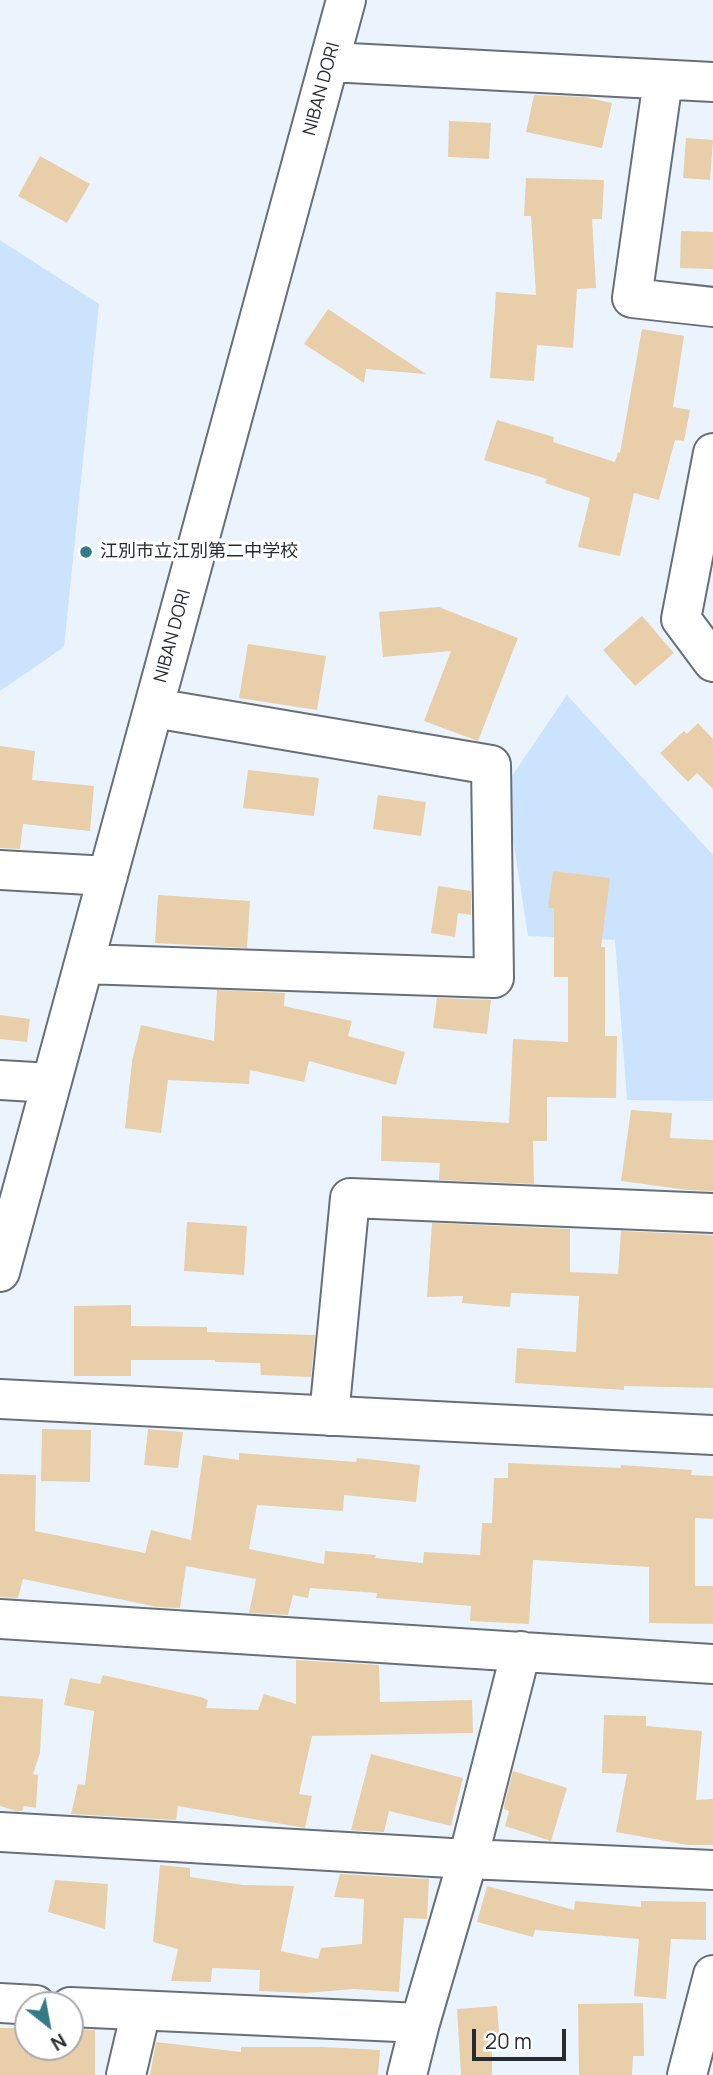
<!DOCTYPE html>
<meta charset="utf-8">
<style>
body{margin:0}
#map{position:relative;width:713px;height:2075px;overflow:hidden;background:#ebf4fd;font-family:Manrope,sans-serif}
canvas{display:block}
.north{position:absolute;left:14px;top:1991px;width:70px;height:70px;box-sizing:border-box;background:#fff;border:2px solid #a9aaac;border-radius:50%;rotate:149deg;font-size:19px;font-weight:700;line-height:28px;text-align:center;color:#282b2f}
.north::after{content:'';display:block;margin:auto;width:24px;height:32px;background:#357a88;clip-path:polygon(50% 0,100% 100%,50% 72%,0 100%)}
.scale{position:absolute;left:472px;top:2029px;width:94px;height:32px;box-sizing:border-box;border:4px solid #282b2f;border-top:0;padding-left:9px;font-size:21px;line-height:24px;white-space:nowrap;color:#282b2f;-webkit-text-stroke:5px #fff;paint-order:stroke}
</style>
<div id="map">
<canvas width="713" height="2075"></canvas>
<div class="north">N</div>
<div class="scale">20 m</div>
</div>
<script>
const g = document.querySelector('canvas').getContext('2d');
g.lineJoin = 'round';
function fillPath(path, color) { g.fillStyle = color; g.fill(path, 'evenodd'); }
function trace(path, color, width, dash) { g.strokeStyle = color; g.lineWidth = width; g.lineCap = dash ? 'butt' : 'round'; g.setLineDash(dash || []); g.stroke(path); }
function drawText(font, color, halo, rows, align = 'center') {
  g.font = font + ' Manrope,"Noto Sans JP",sans-serif'; g.lineWidth = 7; g.setLineDash([]); g.textBaseline = 'middle'; g.strokeStyle = halo; g.fillStyle = color; for (const [text, x, y, turn = 0] of rows) {
    g.save(); g.translate(x, y); g.rotate((+turn || 0) * Math.PI / 180); g.textAlign = isNaN(turn) ? turn : align; if (halo) g.strokeText(text, 0, 0); g.fillText(text, 0, 0); g.restore();
  }
}
const green = new Path2D(`
 M 0,240 L 99,304 L 64,647 L 0,691 Z
 M 567,695 L 713,855 L 713,1101 L 627,1100 L 615,940 L 528,936 L 505,786 Z`);
const building = new Path2D(`
 M 534,95 L 584,97 L 612,103 L 602,148 L 526,132 Z
 M 449,121 L 491,123 L 489,159 L 448,157 Z
 M 686,138 L 713,140 L 710,180 L 683,178 Z
 M 40,156 L 90,184 L 67,223 L 18,196 Z
 M 526,178 L 604,180 L 602,219 L 592,219 L 596,288 L 577,289 L 573,348 L 537,345 L 534,381 L 490,378 L 496,292 L 536,295 L 531,216 L 524,216 Z
 M 681,231 L 713,232 L 713,269 L 680,268 Z
 M 328,309 L 426,374 L 366,369 L 364,383 L 304,344 Z
 M 642,329 L 684,336 L 673,407 L 690,410 L 684,441 L 675,440 L 659,500 L 634,493 L 620,556 L 578,547 L 590,498 L 545,483 L 547,479 L 484,460 L 497,420 L 554,437 L 553,442 L 615,462 L 618,452 L 620,453 Z
 M 439,607 L 518,638 L 478,741 L 424,721 L 451,651 L 383,657 L 379,612 Z
 M 642,616 L 674,653 L 635,686 L 603,650 Z
 M 248,644 L 326,656 L 317,710 L 239,698 Z
 M 698,723 L 713,739 L 713,789 L 697,773 L 688,782 L 660,753 L 684,731 L 687,734 Z
 M 0,746 L 35,751 L 32,780 L 94,786 L 90,831 L 23,824 L 20,849 L 0,848 Z
 M 248,770 L 319,778 L 314,816 L 243,808 Z
 M 378,795 L 426,802 L 421,836 L 373,829 Z
 M 553,871 L 610,878 L 601,947 L 605,947 L 605,1036 L 617,1036 L 616,1098 L 547,1097 L 547,1141 L 533,1141 L 534,1184 L 439,1180 L 440,1163 L 381,1161 L 382,1116 L 509,1123 L 513,1039 L 568,1042 L 568,977 L 554,977 L 554,908 L 548,908 Z
 M 438,886 L 471,891 L 471,915 L 458,913 L 455,937 L 431,933 Z
 M 158,895 L 250,901 L 247,948 L 155,943 Z
 M 217,990 L 285,993 L 284,1006 L 352,1021 L 348,1036 L 405,1052 L 396,1085 L 309,1061 L 304,1082 L 250,1070 L 249,1084 L 168,1080 L 161,1133 L 125,1128 L 132,1061 L 141,1025 L 214,1041 Z
 M 437,998 L 491,1000 L 487,1034 L 433,1028 Z
 M 0,1015 L 30,1019 L 27,1042 L 0,1039 Z
 M 631,1110 L 672,1113 L 670,1138 L 713,1140 L 713,1191 L 688,1190 L 621,1181 Z
 M 187,1222 L 247,1226 L 244,1275 L 184,1271 Z
 M 432,1223 L 570,1229 L 570,1272 L 618,1274 L 621,1231 L 713,1235 L 713,1388 L 624,1386 L 624,1390 L 515,1383 L 517,1348 L 576,1352 L 579,1296 L 511,1293 L 510,1307 L 462,1303 L 463,1296 L 427,1297 Z
 M 131,1305 L 131,1326 L 207,1327 L 207,1332 L 315,1335 L 311,1377 L 261,1375 L 260,1363 L 215,1362 L 215,1360 L 131,1360 L 131,1376 L 74,1376 L 74,1306 Z
 M 42,1429 L 91,1430 L 90,1482 L 41,1481 Z
 M 148,1429 L 183,1432 L 178,1468 L 144,1465 Z
 M 239,1453 L 356,1462 L 357,1458 L 420,1465 L 416,1502 L 344,1495 L 343,1511 L 257,1505 L 249,1549 L 324,1564 L 325,1551 L 376,1555 L 375,1558 L 423,1563 L 424,1552 L 480,1555 L 482,1523 L 492,1523 L 494,1478 L 508,1478 L 508,1463 L 621,1468 L 621,1465 L 692,1470 L 691,1475 L 713,1476 L 713,1519 L 695,1518 L 695,1586 L 713,1586 L 713,1624 L 649,1623 L 649,1567 L 533,1560 L 529,1624 L 470,1621 L 471,1606 L 376,1598 L 377,1593 L 310,1588 L 308,1598 L 293,1595 L 288,1615 L 249,1613 L 256,1579 L 186,1566 L 180,1608 L 157,1607 L 23,1579 L 18,1598 L 0,1597 L 0,1474 L 36,1475 L 35,1531 L 145,1553 L 151,1530 L 191,1540 L 203,1455 L 239,1460 Z
 M 296,1660 L 379,1665 L 380,1702 L 472,1700 L 473,1733 L 312,1736 L 299,1794 L 312,1796 L 305,1828 L 178,1806 L 176,1820 L 71,1814 L 78,1784 L 85,1785 L 94,1711 L 64,1705 L 70,1678 L 100,1684 L 103,1675 L 201,1697 L 208,1700 L 206,1708 L 258,1710 L 264,1694 L 296,1704 Z
 M 0,1696 L 43,1699 L 40,1753 L 33,1774 L 38,1775 L 36,1808 L 24,1806 L 22,1811 L 16,1811 L 0,1806 Z
 M 604,1715 L 646,1716 L 646,1726 L 702,1731 L 696,1800 L 713,1799 L 713,1845 L 687,1845 L 616,1832 L 627,1774 L 602,1773 Z
 M 371,1754 L 463,1778 L 451,1826 L 389,1811 L 384,1832 L 351,1830 Z
 M 513,1771 L 567,1788 L 551,1841 L 505,1826 L 509,1811 L 504,1809 L 504,1806 Z
 M 160,1865 L 190,1868 L 190,1877 L 243,1885 L 294,1886 L 281,1951 L 318,1959 L 321,1948 L 362,1944 L 364,1899 L 334,1897 L 340,1874 L 429,1879 L 427,1919 L 404,1918 L 399,1992 L 353,1989 L 306,1993 L 259,1991 L 260,1970 L 212,1968 L 211,1982 L 171,1981 L 178,1949 L 153,1942 Z
 M 55,1880 L 108,1884 L 105,1929 L 48,1912 Z
 M 487,1886 L 574,1910 L 575,1901 L 641,1907 L 641,1901 L 706,1902 L 706,1940 L 671,1939 L 666,1999 L 634,1996 L 639,1939 L 535,1930 L 533,1937 L 477,1922 Z
 M 643,2003 L 644,2056 L 633,2056 L 632,2075 L 579,2075 L 578,2004 Z
 M 497,2006 L 500,2044 L 492,2044 L 492,2075 L 461,2075 L 457,2009 Z
 M 0,2028 L 28,2028 L 28,2047 L 70,2047 L 70,2029 L 95,2030 L 95,2075 L 0,2075 Z
 M 156,2042 L 241,2052 L 241,2047 L 324,2047 L 380,2050 L 378,2075 L 150,2075 Z`);
const minor = new Path2D(`
 M 330,62 L 713,82
 M 663,80 L 632,298 L 713,307
 M 713,453 L 681,619 L 713,662
 M 0,870 L 108,876
 M 84,964 L 494,978 L 491,765 L 154,708
 M 0,1080 L 51,1083
 M 0,1272 L 346,0
 M 0,1399 L 713,1435
 M 329,1416 L 350,1198 L 713,1213
 M 0,1619 L 713,1664
 M 0,1832 L 468,1859 L 713,1870
 M 0,2003 L 36,2005
 M 70,2007 L 420,2023
 M 126,2075 L 141,2011
 M 407,2075 L 420,2023 L 468,1859 L 521,1651
 M 687,2075 L 713,1975`);
const markers = [
 [86,552,7,"#357a88"]
];
const streetNames = [
 ["NIBAN DORI",322,89,-75],
 ["NIBAN DORI",173,636,-75]
];
const poiNames = [
 ["江別市立江別第二中学校",100,552]
];
fillPath(green, '#cbe3fc');
fillPath(building, '#e8cfaa');
trace(minor, '#676f77', 42);
trace(minor, '#fff', 38);
for (const [x, y, r, color] of markers) { const dot = new Path2D(); dot.arc(x, y, r, 0, 2 * Math.PI); g.fillStyle = color; g.fill(dot); trace(dot, '#fff', 2.5); }
drawText('18px', '#282b2f', '#fff', streetNames);
drawText('18px', '#282b2f', '#fff', poiNames, 'left');
</script>
